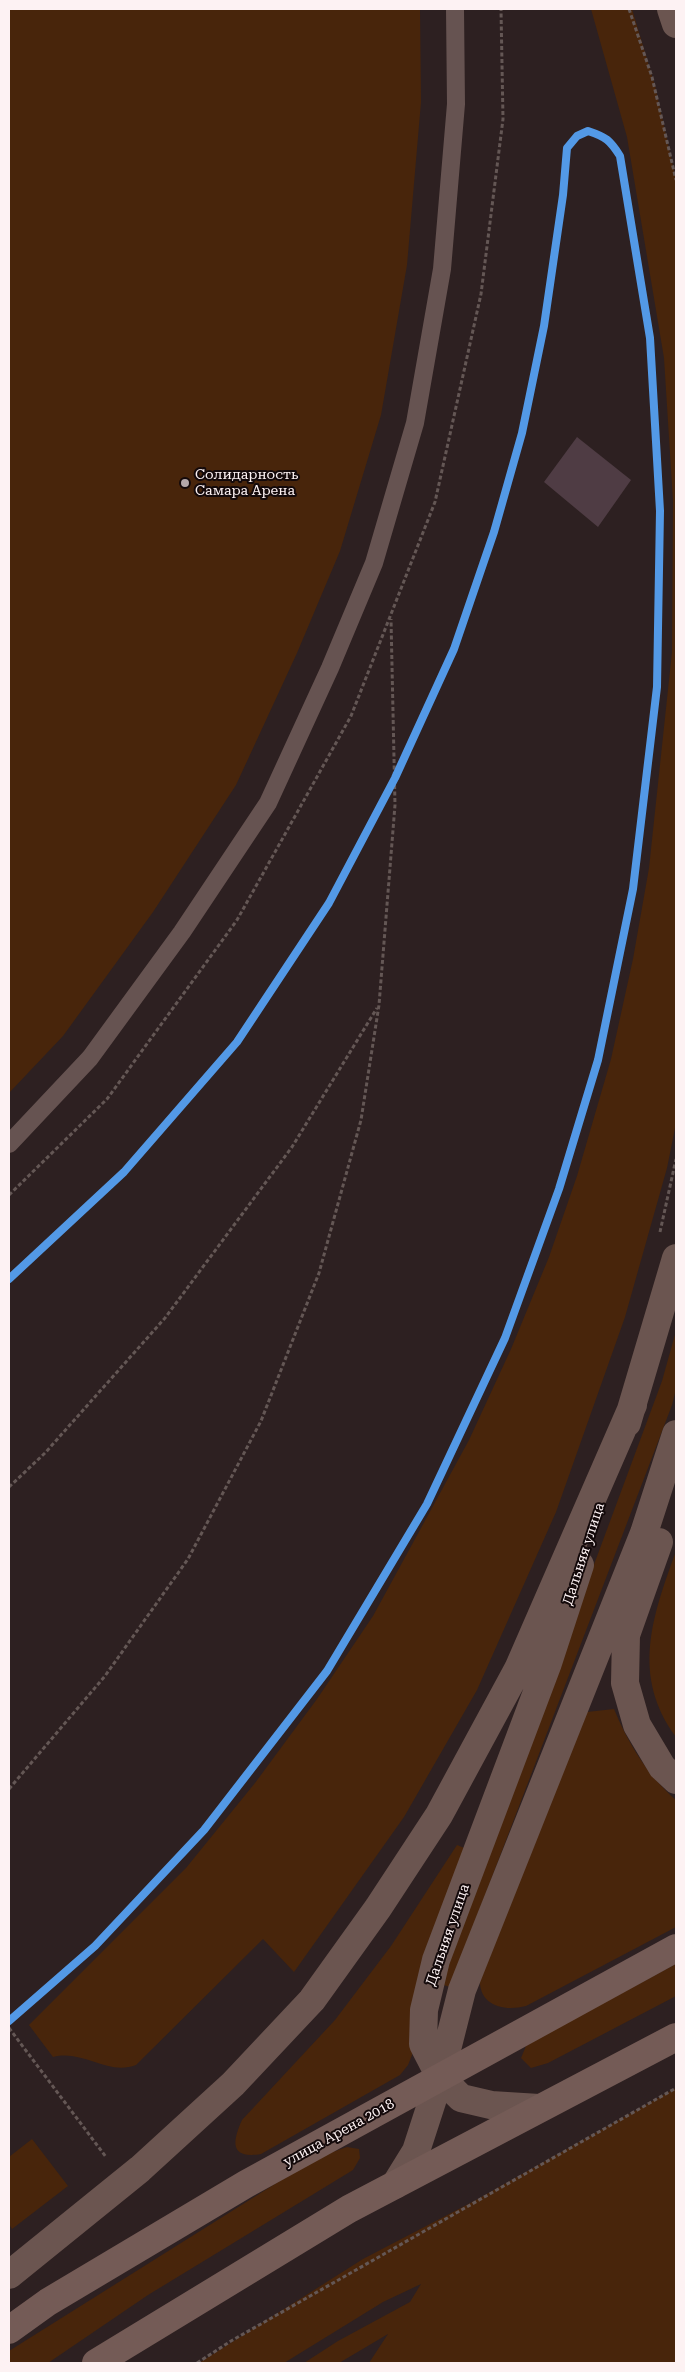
<!DOCTYPE html>
<meta charset="utf-8">
<style>
body{margin:0}
#map{position:relative;width:685px;height:2372px;overflow:hidden;background:#2d2021;font-family:"Roboto Serif",serif}
canvas{display:block}
.frame{position:absolute;inset:0;border:10px solid #fdf2f3;pointer-events:none}
</style>
<div id="map">
<canvas width="685" height="2372"></canvas>
<div class="frame"></div>
</div>
<script>
const g = document.querySelector('canvas').getContext('2d');
g.lineJoin = 'round';
function fillPath(path, color) { g.fillStyle = color; g.fill(path, 'evenodd'); }
function trace(path, color, width, dash) { g.strokeStyle = color; g.lineWidth = width; g.lineCap = dash ? 'butt' : 'round'; g.setLineDash(dash || []); g.stroke(path); }
function drawText(font, color, halo, rows, align = 'center') {
  g.font = font + ' "Roboto Serif",serif'; g.lineWidth = 4; g.setLineDash([]); g.textBaseline = 'middle'; g.strokeStyle = halo; g.fillStyle = color; for (const [text, x, y, turn = 0] of rows) {
    g.save(); g.translate(x, y); g.rotate((+turn || 0) * Math.PI / 180); g.textAlign = isNaN(turn) ? turn : align; if (halo) g.strokeText(text, 0, 0); g.fillText(text, 0, 0); g.restore();
  }
}
const green = new Path2D(`
 M 9,9 L 420,9 L 421,102 L 407,265 L 381,415 L 340,551 L 297,653 L 236,785 L 153,912 L 63,1036 L 9,1093 Z
 M 591,9 L 632,9 L 655,86 L 676,180 L 676,1123 L 667,1168 L 625,1317 L 556,1512 L 477,1690 L 404,1817 L 294,1972 L 263,1939 L 136,2065 C 107,2076 83,2049 53,2057 L 29,2025 L 186,1868 L 255,1783 L 317,1699 L 373,1616 L 469,1440 L 511,1349 L 549,1257 L 577,1176 L 611,1059 L 633,959 L 649,868 L 672,652 L 673,501 L 664,358 L 627,137 Z
 M 676,1331 L 676,1389 L 672,1405 L 450,1987 L 431,1981 L 549,1686 L 662,1381 Z
 M 676,1551 L 676,1737 C 631,1676 652,1617 676,1551 Z
 M 614,1709 C 628,1743 648,1776 676,1800 L 676,1927 L 526,2006 C 503,2012 478,2005 480,1978 L 587,1712 Z
 M 457,1845 L 469,1850 L 413,2020 L 412,2055 L 408,2065 L 400,2075 L 261,2154 C 230,2159 232,2142 242,2120 L 335,2020 L 391,1946 Z
 M 676,1964 L 676,1996 L 548,2063 L 531,2068 L 521,2058 L 526,2046 L 547,2033 Z
 M 676,2088 L 676,2363 L 369,2363 L 388,2334 L 339,2363 L 304,2363 L 338,2341 L 410,2302 L 421,2284 L 383,2302 L 284,2363 L 199,2363 L 363,2259 L 476,2200 Z
 M 32,2139 L 68,2186 L 12,2229 L 9,2224 L 9,2157 Z
 M 347,2147 L 359,2149 L 360,2158 L 353,2170 L 148,2295 L 48,2363 L 9,2363 L 9,2351 L 318,2157 Z`);
const building = new Path2D(`
 M 577,437 L 631,480 L 598,527 L 544,482 Z`);
const path = new Path2D(`
 M 629,9 L 652,77 L 676,180
 M 9,1195 L 107,1099 L 237,920 L 351,716 L 435,502 L 481,294 L 503,119 L 501,9
 M 660,1232 L 676,1159
 M 9,1487 L 45,1453 L 165,1318 L 292,1147 L 377,1008
 M 9,1789 L 105,1676 L 188,1559 L 261,1421 L 319,1273 L 361,1120 L 379,1005 L 395,805 L 391,619
 M 9,2028 L 106,2157
 M 197,2363 L 231,2341 L 676,2088`);
const lane = new Path2D(`
 M 9,1144 L 90,1058 L 182,932 L 268,803 L 330,668 L 374,563 L 415,423 L 442,269 L 456,104 L 455,9`);
const secondary = new Path2D(`
 M 671,9 L 676,24
 M 627,1423 L 676,1258
 M 659,1542 L 626,1635 L 625,1683 L 637,1725 L 662,1767 L 676,1780
 M 539,2108 L 491,2105 L 461,2098 L 440,2077 L 423,2044 L 424,2010 L 436,1960 L 548,1663 L 580,1565
 M 395,2185 L 416,2151 L 440,2077 L 462,1990 L 644,1533 L 676,1434
 M 9,2275 L 140,2169 L 233,2084 L 312,2000 L 378,1908 L 439,1815 L 518,1669 L 633,1405`);
const primary = new Path2D(`
 M 9,2330 L 48,2302 L 246,2184 L 676,1948
 M 96,2363 L 349,2209 L 676,2037`);
const cycleway = new Path2D(`
 M 9,1279 L 124,1172 L 237,1042 L 329,903 L 395,778 L 454,649 L 494,532 L 522,433 L 544,326 L 563,195 L 567,148 L 577,136 L 588,131 C 606,137 610,140 620,156 L 650,338 L 660,511 L 657,687 L 633,889 L 598,1060 L 559,1189 L 505,1338 L 427,1504 L 327,1671 L 204,1830 L 95,1946 L 9,2021`);
const markers = [
 [185,483,5,"#b4a8aa"]
];
const poiNames = [
 ["Солидарность",195,475],
 ["Самара Арена",195,491]
];
const streetNames = [
 ["Дальняя улица",584,1554,-72],
 ["Дальняя улица",448,1935,-71],
 ["улица Арена 2018",339,2133,-29]
];
fillPath(green, '#48250b');
fillPath(building, '#4f3c44');
trace(path, '#645755', 3, [4, 2.5]);
trace(lane, '#665351', 18);
trace(secondary, '#6b5550', 28);
trace(primary, '#745b56', 28);
trace(cycleway, '#5399e6', 8);
for (const [x, y, r, color] of markers) { const dot = new Path2D(); dot.arc(x, y, r, 0, 2 * Math.PI); g.fillStyle = color; g.fill(dot); trace(dot, '#13090a', 2); }
drawText('14px', '#fdf2f3', '#13090a', poiNames, 'left');
drawText('14px', '#fdf2f3', '#13090a', streetNames);
</script>
